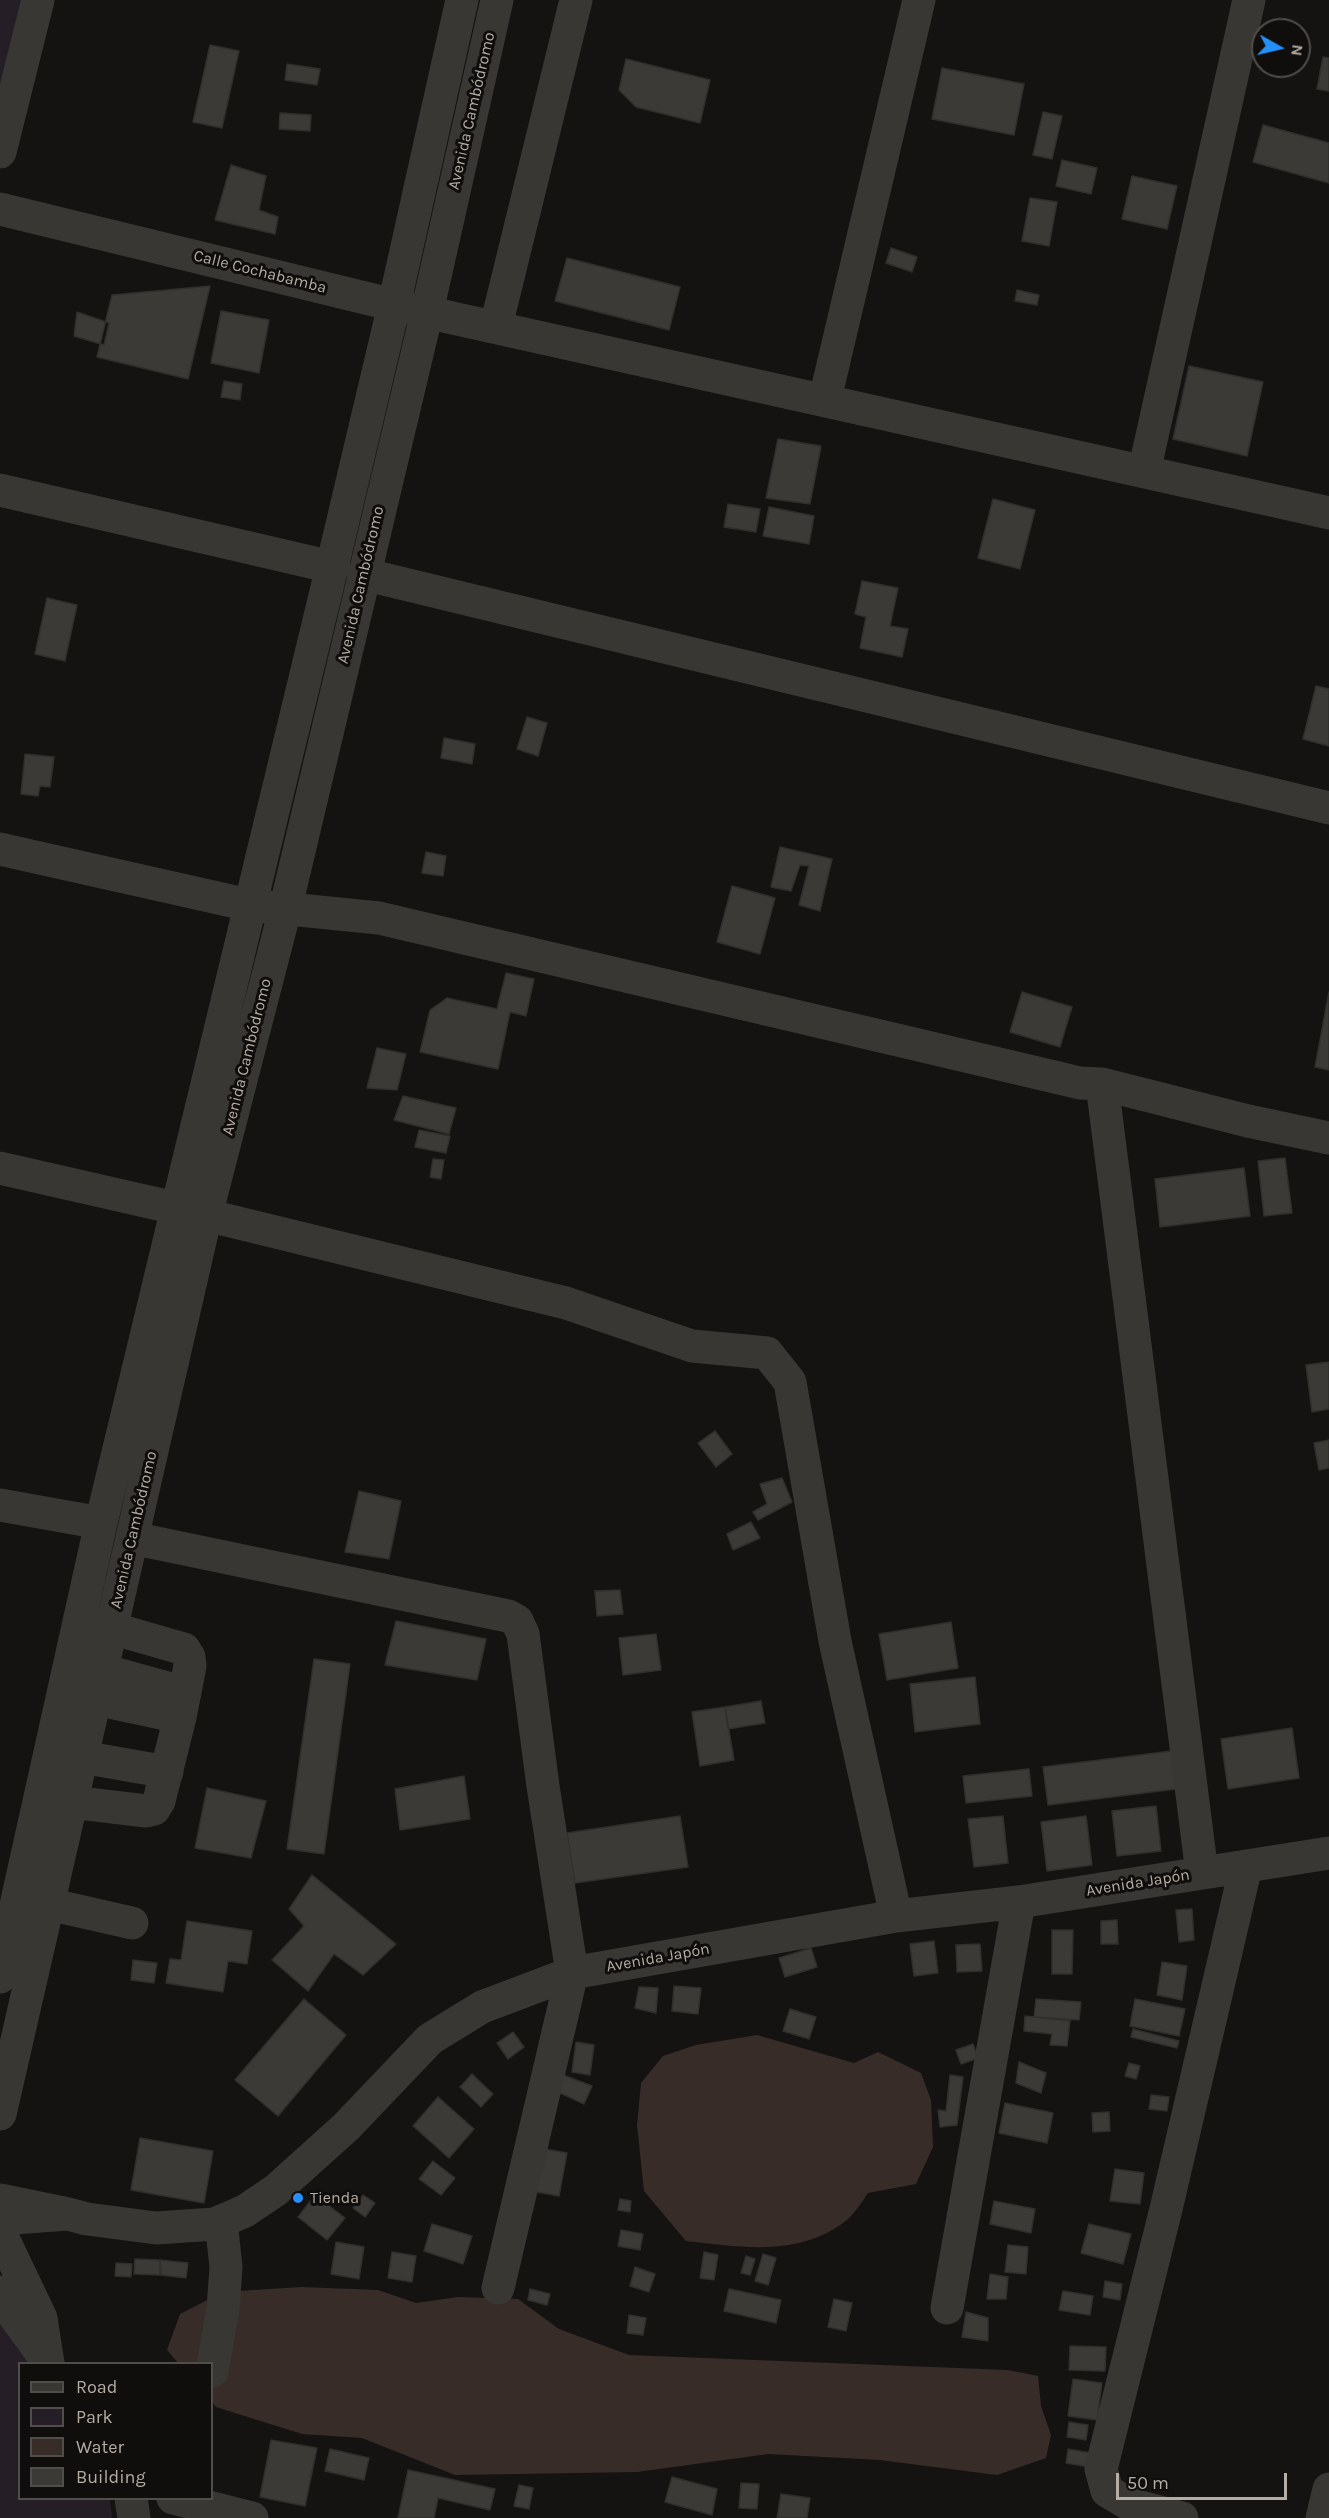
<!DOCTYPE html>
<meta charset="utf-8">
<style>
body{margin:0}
#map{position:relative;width:1329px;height:2518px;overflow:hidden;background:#141312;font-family:Karla,sans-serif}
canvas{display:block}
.legend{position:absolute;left:18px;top:2362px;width:195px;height:138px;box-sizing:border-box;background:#0f0e0d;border:2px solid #514d49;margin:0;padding:8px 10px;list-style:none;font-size:18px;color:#b5aca3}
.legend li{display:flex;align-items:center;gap:12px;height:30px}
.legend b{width:30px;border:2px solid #514d49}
.north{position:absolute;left:1251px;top:18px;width:60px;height:60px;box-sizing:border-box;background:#0f0e0d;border:2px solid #514d49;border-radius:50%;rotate:98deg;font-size:16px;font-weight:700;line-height:24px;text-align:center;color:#b5aca3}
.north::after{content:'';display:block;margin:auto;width:21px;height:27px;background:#2590f9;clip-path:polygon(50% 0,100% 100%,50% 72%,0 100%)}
.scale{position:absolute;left:1116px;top:2473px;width:171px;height:27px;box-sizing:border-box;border:3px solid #b5aca3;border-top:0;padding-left:8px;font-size:18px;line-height:21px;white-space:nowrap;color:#b5aca3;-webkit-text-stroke:4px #0f0e0d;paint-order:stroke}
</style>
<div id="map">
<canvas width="1329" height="2518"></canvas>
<ul class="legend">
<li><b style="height:8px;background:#393733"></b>Road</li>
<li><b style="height:16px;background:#261e27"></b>Park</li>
<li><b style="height:16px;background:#382c28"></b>Water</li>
<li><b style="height:16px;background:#3c3a37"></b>Building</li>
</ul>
<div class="north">N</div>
<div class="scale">50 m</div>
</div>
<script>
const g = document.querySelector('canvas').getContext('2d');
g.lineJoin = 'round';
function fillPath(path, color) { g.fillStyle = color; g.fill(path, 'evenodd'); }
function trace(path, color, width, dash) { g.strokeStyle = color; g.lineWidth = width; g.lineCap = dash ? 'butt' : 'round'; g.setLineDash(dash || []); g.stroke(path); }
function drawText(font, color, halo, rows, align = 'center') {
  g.font = font + ' Karla,sans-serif'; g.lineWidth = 6; g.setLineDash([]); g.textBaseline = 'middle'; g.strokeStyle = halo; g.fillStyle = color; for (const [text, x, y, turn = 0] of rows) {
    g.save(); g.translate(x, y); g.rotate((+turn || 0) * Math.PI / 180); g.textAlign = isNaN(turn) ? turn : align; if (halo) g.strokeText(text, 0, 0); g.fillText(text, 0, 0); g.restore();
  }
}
const green = new Path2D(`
 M 0,0 L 26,0 L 0,95 Z
 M 0,2312 L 37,2363 L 20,2364 L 20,2498 L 110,2499 L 112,2518 L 0,2518 Z`);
const water = new Path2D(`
 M 757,2035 L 854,2063 L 878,2052 L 921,2073 L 931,2100 L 933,2147 L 916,2184 L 868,2193 C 862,2201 856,2212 848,2219 C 801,2258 741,2247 686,2241 L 644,2191 L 637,2125 L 641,2083 L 663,2056 L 696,2045 Z
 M 301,2287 L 378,2290 L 416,2303 L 458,2297 L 518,2299 L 559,2329 L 629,2355 L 1008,2370 L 1038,2376 L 1041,2406 L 1051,2435 L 1046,2458 L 997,2475 L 880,2460 L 768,2454 L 637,2472 L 455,2475 L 362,2438 L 302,2434 L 216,2407 L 212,2402 L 212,2364 L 178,2363 L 167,2350 L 180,2314 L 223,2292 Z`);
const building = new Path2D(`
 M 210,45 L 239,51 L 222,128 L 193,122 Z
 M 1323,57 L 1329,58 L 1329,91 L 1317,89 Z
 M 626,59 L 710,80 L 700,123 L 636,107 L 619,90 Z
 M 287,64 L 320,69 L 317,85 L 285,80 Z
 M 942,68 L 1024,84 L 1014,135 L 932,119 Z
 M 1043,112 L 1062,116 L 1052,159 L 1033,155 Z
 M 280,113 L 311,115 L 310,131 L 279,129 Z
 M 1263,125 L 1329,143 L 1329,183 L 1253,162 Z
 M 1062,160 L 1097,168 L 1091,194 L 1056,186 Z
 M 231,165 L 266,176 L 259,210 L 278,217 L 275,234 L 215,220 Z
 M 1132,176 L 1177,186 L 1167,229 L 1122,219 Z
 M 1030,198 L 1057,202 L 1049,246 L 1022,241 Z
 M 891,248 L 917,257 L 912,272 L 886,263 Z
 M 567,258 L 680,287 L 669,330 L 555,301 Z
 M 210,286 L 188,379 L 97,357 L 112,295 Z
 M 1017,290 L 1039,295 L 1037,305 L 1015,301 Z
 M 221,311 L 269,320 L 259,373 L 211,363 Z
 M 77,312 L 109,323 L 104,345 L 74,336 Z
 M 1189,366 L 1263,382 L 1247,456 L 1173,439 Z
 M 224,381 L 242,384 L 240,400 L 221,397 Z
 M 778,439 L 821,446 L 810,504 L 766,498 Z
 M 993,499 L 1035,510 L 1020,569 L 978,558 Z
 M 728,504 L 760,509 L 756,532 L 724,527 Z
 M 769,507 L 814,516 L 809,544 L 763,536 Z
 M 862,581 L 898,588 L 890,626 L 908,629 L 902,657 L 860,648 L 866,617 L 855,614 Z
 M 47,598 L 77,605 L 65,661 L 35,654 Z
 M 1316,686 L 1329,689 L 1329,746 L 1303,739 Z
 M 527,717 L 547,723 L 538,756 L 517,749 Z
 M 444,738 L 475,744 L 472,764 L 441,758 Z
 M 25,754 L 54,757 L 50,787 L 40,786 L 38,796 L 21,794 Z
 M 780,847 L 832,859 L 820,911 L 799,905 L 809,866 L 800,865 L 791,891 L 771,887 Z
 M 426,852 L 446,856 L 443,876 L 422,873 Z
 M 732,886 L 775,898 L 760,954 L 717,942 Z
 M 506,973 L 534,979 L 526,1016 L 510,1012 L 498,1069 L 420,1052 L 430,1010 L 447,998 L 497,1009 Z
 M 1022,992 L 1072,1007 L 1060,1047 L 1010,1032 Z
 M 1329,992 L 1329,1070 L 1315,1067 Z
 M 377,1048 L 406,1054 L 397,1090 L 367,1088 Z
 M 403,1096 L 456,1108 L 449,1134 L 394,1120 Z
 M 419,1130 L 450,1136 L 446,1153 L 415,1147 Z
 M 1285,1158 L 1292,1213 L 1264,1216 L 1258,1161 Z
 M 433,1159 L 444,1160 L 441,1179 L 430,1177 Z
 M 1244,1168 L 1250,1216 L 1160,1227 L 1155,1179 Z
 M 1329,1362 L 1329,1409 L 1312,1412 L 1306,1365 Z
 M 715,1431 L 732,1454 L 716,1467 L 698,1443 Z
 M 1329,1440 L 1329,1468 L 1319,1470 L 1314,1443 Z
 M 782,1478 L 792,1502 L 758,1520 L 753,1512 L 767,1504 L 760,1484 Z
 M 359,1491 L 401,1501 L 389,1559 L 345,1552 Z
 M 751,1522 L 760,1538 L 733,1550 L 727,1534 Z
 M 620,1590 L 623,1614 L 597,1616 L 595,1591 Z
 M 396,1621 L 486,1639 L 477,1680 L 385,1665 Z
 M 951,1622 L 958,1668 L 887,1680 L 879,1634 Z
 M 656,1634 L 661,1670 L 623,1675 L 619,1638 Z
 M 314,1659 L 350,1664 L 324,1854 L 287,1849 Z
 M 975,1677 L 980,1724 L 915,1732 L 910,1684 Z
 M 761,1701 L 765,1723 L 728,1729 L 725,1707 Z
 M 725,1707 L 734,1760 L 700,1766 L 692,1712 Z
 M 1292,1728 L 1299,1778 L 1228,1789 L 1221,1739 Z
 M 1172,1751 L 1176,1789 L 1048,1805 L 1043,1767 Z
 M 1029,1769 L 1032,1796 L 966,1803 L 963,1776 Z
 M 464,1776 L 470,1819 L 400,1830 L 395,1789 Z
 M 207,1788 L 266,1801 L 251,1858 L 195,1848 Z
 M 1156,1806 L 1161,1851 L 1117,1856 L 1112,1811 Z
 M 680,1816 L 688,1867 L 575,1883 L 567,1833 Z
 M 1003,1816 L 1008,1863 L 974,1867 L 968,1819 Z
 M 1086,1816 L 1092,1865 L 1047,1871 L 1041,1822 Z
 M 312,1875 L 396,1944 L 363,1975 L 334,1954 L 308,1991 L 272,1960 L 304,1926 L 289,1909 Z
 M 1192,1909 L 1194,1940 L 1179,1942 L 1176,1910 Z
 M 1117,1920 L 1118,1944 L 1101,1944 L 1101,1921 Z
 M 187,1921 L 252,1931 L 247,1964 L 228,1961 L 223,1992 L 166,1983 L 170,1959 L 181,1960 Z
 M 1052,1930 L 1073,1930 L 1072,1974 L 1052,1974 Z
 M 934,1941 L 938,1973 L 914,1976 L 910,1944 Z
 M 980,1944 L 982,1971 L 957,1972 L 956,1945 Z
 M 811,1948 L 817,1967 L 785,1977 L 779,1958 Z
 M 133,1960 L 157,1963 L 154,1983 L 131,1980 Z
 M 1162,1962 L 1187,1966 L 1182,2000 L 1157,1995 Z
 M 674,1986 L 701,1988 L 698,2014 L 672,2011 Z
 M 639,1987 L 658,1988 L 656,2013 L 635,2008 Z
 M 304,1999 L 346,2035 L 278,2116 L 235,2080 Z
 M 1036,1999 L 1081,2002 L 1079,2020 L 1034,2017 Z
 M 1135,1999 L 1185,2009 L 1179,2036 L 1130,2026 Z
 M 790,2009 L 816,2017 L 809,2039 L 783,2031 Z
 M 1025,2016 L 1070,2021 L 1067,2046 L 1050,2045 L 1052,2034 L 1024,2031 Z
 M 1133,2029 L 1179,2041 L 1177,2048 L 1131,2037 Z
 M 513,2032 L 524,2047 L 508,2059 L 497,2043 Z
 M 576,2042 L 594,2045 L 590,2075 L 572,2072 Z
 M 973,2044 L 978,2058 L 961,2064 L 956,2050 Z
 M 1019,2062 L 1046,2073 L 1041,2093 L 1016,2083 Z
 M 1129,2063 L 1140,2066 L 1136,2079 L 1125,2076 Z
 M 472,2074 L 493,2094 L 481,2107 L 460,2087 Z
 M 563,2075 L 592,2086 L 584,2104 L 556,2091 Z
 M 950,2075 L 963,2077 L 957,2125 L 940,2127 L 938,2110 L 946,2111 Z
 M 1151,2095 L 1169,2097 L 1167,2111 L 1149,2109 Z
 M 438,2097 L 474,2129 L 449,2158 L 413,2126 Z
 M 1005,2103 L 1053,2113 L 1047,2143 L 999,2133 Z
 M 1109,2112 L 1110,2131 L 1093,2132 L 1092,2113 Z
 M 140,2138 L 213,2151 L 204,2203 L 131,2190 Z
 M 539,2148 L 567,2153 L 559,2196 L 531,2191 Z
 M 433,2161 L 455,2178 L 441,2195 L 419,2179 Z
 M 1115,2169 L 1144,2173 L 1140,2204 L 1110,2201 Z
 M 315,2195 L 345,2218 L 327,2240 L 298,2217 Z
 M 363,2195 L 375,2203 L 365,2217 L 353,2208 Z
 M 620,2199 L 631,2201 L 630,2212 L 618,2210 Z
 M 994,2201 L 1035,2209 L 1031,2233 L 990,2224 Z
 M 432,2224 L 472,2236 L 463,2264 L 424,2251 Z
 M 1089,2224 L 1131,2234 L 1123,2264 L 1081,2253 Z
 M 621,2230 L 643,2234 L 640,2250 L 618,2246 Z
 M 336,2242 L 364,2247 L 359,2279 L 331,2274 Z
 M 1008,2245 L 1028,2247 L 1026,2274 L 1005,2272 Z
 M 392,2252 L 416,2256 L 412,2282 L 388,2278 Z
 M 704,2252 L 718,2255 L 714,2280 L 700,2278 Z
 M 763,2254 L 776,2258 L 768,2285 L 755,2281 Z
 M 746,2256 L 755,2259 L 750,2275 L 741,2273 Z
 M 135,2259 L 160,2260 L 160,2275 L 134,2274 Z
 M 160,2260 L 188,2263 L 186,2278 L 161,2275 Z
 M 116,2263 L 132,2264 L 131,2277 L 115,2276 Z
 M 635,2267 L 655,2274 L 649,2292 L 630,2286 Z
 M 990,2274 L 1008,2277 L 1006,2299 L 987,2299 Z
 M 1105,2281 L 1122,2284 L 1120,2300 L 1103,2297 Z
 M 530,2289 L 550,2294 L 547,2305 L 528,2300 Z
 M 729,2289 L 781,2300 L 776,2323 L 724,2311 Z
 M 1063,2291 L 1093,2296 L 1090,2315 L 1059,2310 Z
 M 834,2299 L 852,2303 L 846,2331 L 828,2327 Z
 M 966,2312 L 988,2318 L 988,2341 L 962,2337 Z
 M 629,2315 L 646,2318 L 643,2335 L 627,2333 Z
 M 1070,2346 L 1106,2347 L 1105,2371 L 1069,2370 Z
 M 1073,2379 L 1102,2383 L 1097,2420 L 1068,2416 Z
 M 1069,2422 L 1088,2425 L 1086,2440 L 1067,2437 Z
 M 271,2440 L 317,2448 L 305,2506 L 260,2497 Z
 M 330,2449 L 369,2458 L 364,2480 L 325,2471 Z
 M 1068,2449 L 1091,2453 L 1089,2467 L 1066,2463 Z
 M 408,2470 L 495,2489 L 490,2510 L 438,2498 L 434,2518 L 398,2518 Z
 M 672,2477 L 717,2489 L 712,2515 L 665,2502 Z
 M 741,2483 L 759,2484 L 757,2509 L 739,2508 Z
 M 519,2485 L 533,2488 L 529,2509 L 514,2506 Z
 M 781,2494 L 810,2498 L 807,2518 L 777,2518 Z`);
const minor = new Path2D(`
 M 0,152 L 38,0
 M 0,209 L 394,305 L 1329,513
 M 496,326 L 576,0
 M 825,399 L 919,0
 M 1144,472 L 1249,0
 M 0,490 L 332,567
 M 363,574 L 1329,808
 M 0,849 L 249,905 L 379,918 L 1080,1083 L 1102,1084 L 1248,1121 L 1329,1138
 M 1102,1084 L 1202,1873
 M 0,1168 L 206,1215 L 566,1303 L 692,1346 L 767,1353 L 790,1382 L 835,1641 L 896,1916
 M 0,1505 L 101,1523
 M 132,1538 L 508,1616 L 517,1621 L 523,1634 L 543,1786 L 572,1973 L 498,2288
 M 102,1670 L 185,1693
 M 96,1699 L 180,1717
 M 82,1757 L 167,1772
 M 71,1802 L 146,1811 L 154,1809 L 159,1801 L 180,1717 L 190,1666 L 189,1657 L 184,1649 L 111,1628
 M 48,1904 L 132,1923
 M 0,1977 L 101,1523 L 332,567 L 394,305 L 462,0
 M 0,2114 L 206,1215 L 285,910 L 427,312 L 497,0
 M 0,2200 L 68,2214 L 0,2219
 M 68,2214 L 87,2219 L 156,2228 L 215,2224 L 245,2211 L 276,2190 L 346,2127 L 430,2039 L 482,2007 L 572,1973 L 896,1916 L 1019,1902 L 1329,1853
 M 0,2232 L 41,2318 L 48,2363
 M 0,2292 L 11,2311 L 43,2355
 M 947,2308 L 1019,1902
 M 212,2371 L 223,2309 L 226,2267 L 221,2221
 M 131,2498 L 134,2518
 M 173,2498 L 252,2518
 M 1182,2518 L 1129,2504 L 1107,2491 L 1101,2469 L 1166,2209 L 1246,1866
 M 1322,2518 L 1329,2489`);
const markers = [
 [298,2198,6,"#2590f9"]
];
const streetNames = [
 ["Avenida Cambódromo",472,111,-77],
 ["Calle Cochabamba",260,272,14],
 ["Avenida Cambódromo",361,585,-77],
 ["Avenida Cambódromo",247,1057,-76],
 ["Avenida Cambódromo",134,1530,-77],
 ["Avenida Japón",1138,1883,-9],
 ["Avenida Japón",658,1958,-10]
];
const poiNames = [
 ["Tienda",310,2198]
];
fillPath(green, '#261e27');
fillPath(water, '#382c28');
fillPath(building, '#3c3a37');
trace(building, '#302f2c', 1.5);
trace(minor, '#393733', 33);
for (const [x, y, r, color] of markers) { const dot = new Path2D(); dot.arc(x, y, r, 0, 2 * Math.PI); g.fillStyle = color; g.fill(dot); trace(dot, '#0f0e0d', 2); }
drawText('16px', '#b5aca3', '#0f0e0d', streetNames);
drawText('16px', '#b5aca3', '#0f0e0d', poiNames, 'left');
</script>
